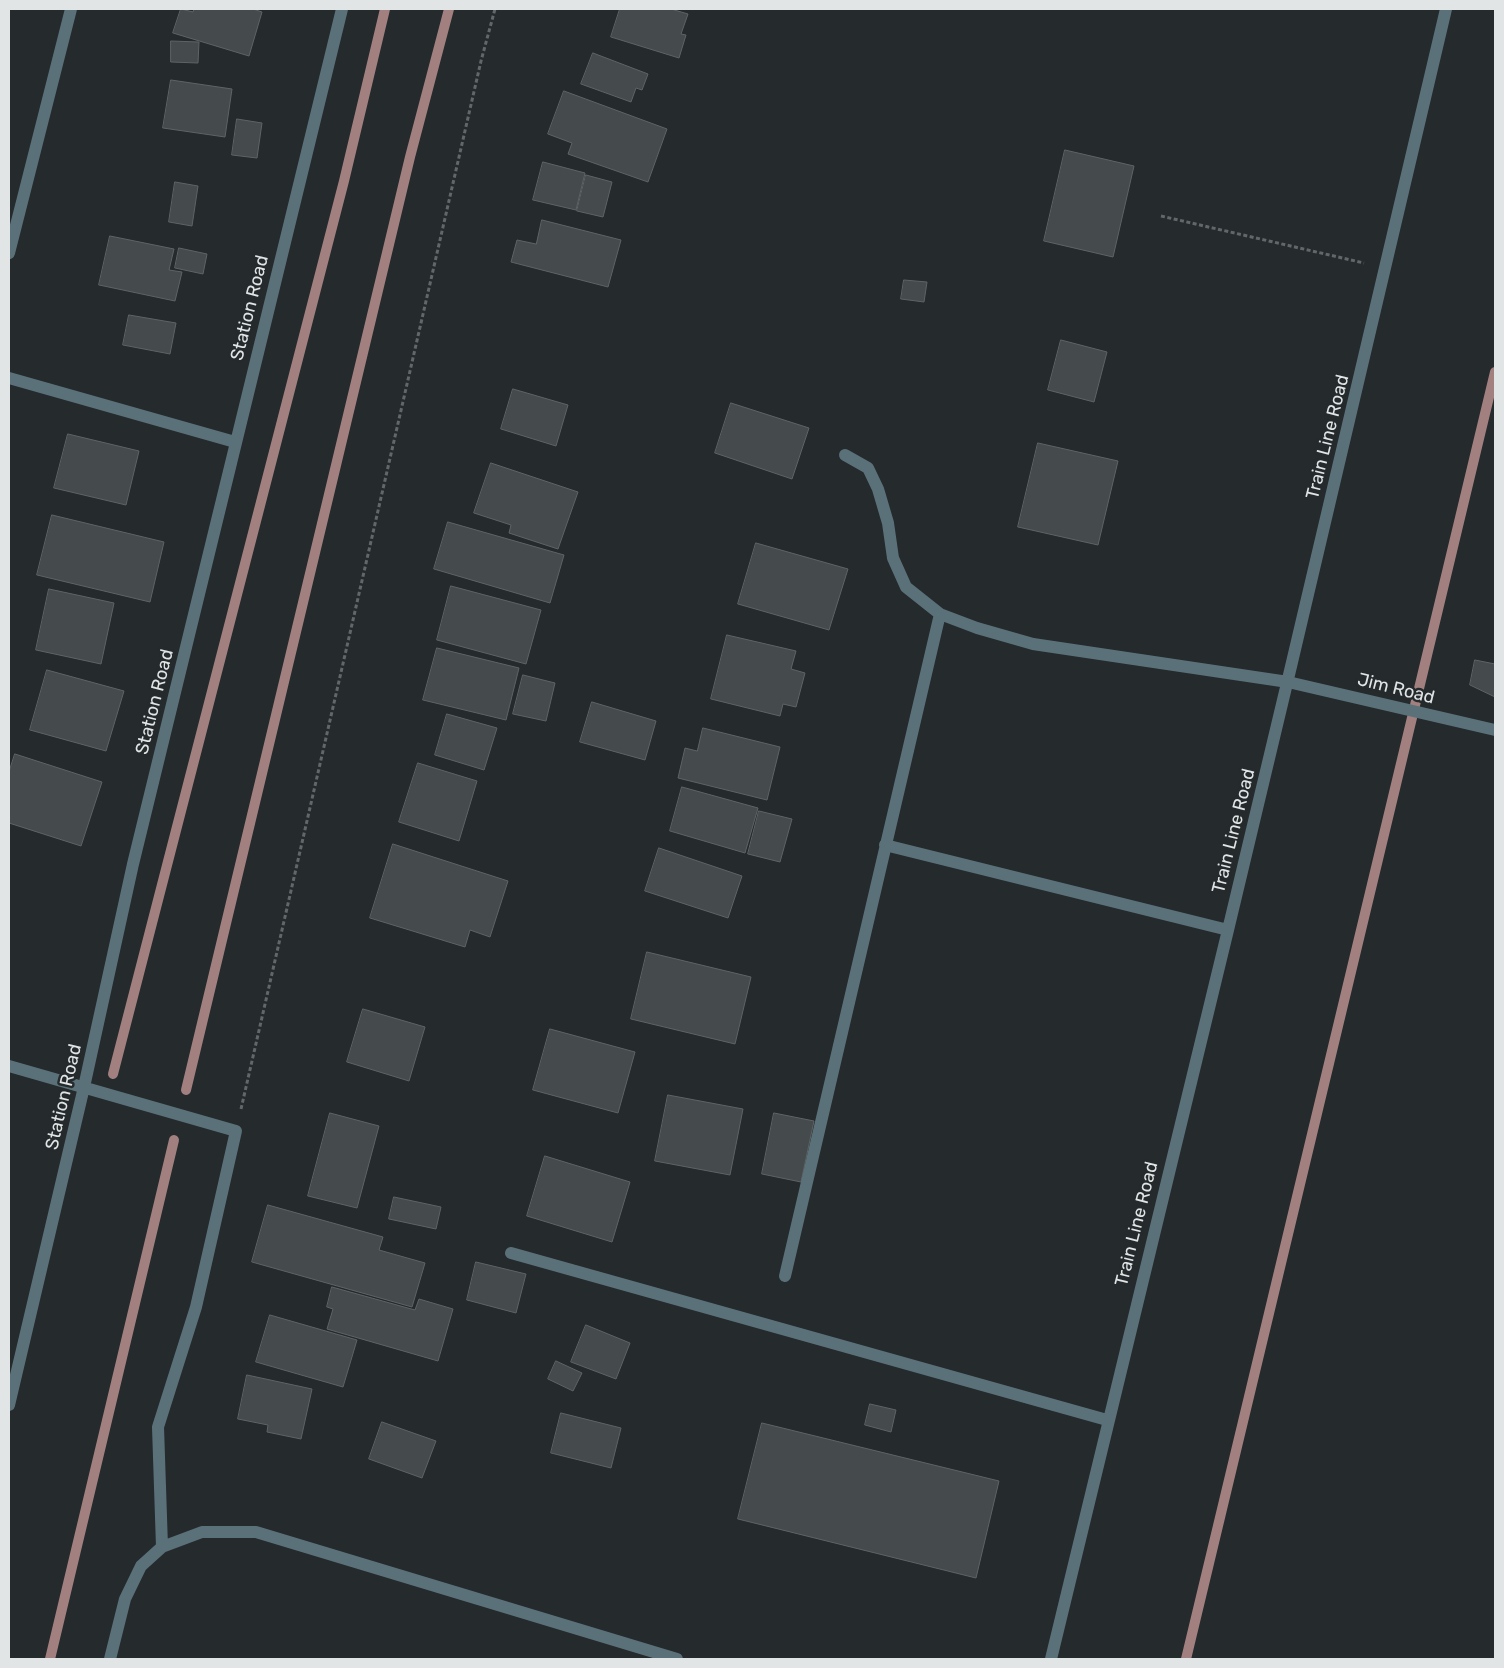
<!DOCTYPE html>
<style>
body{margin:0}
#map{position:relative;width:1504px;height:1668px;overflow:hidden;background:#252a2d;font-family:Rubik,sans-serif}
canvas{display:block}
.frame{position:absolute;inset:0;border:10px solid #e1e5e6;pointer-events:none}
</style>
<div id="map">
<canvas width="1504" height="1668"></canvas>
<div class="frame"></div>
</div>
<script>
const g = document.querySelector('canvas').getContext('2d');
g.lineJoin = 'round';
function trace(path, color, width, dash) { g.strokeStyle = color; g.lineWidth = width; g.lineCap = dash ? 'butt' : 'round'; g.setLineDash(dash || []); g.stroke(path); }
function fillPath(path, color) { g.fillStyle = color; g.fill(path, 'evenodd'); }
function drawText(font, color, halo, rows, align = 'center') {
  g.font = font + ' Rubik,sans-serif'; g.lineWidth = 5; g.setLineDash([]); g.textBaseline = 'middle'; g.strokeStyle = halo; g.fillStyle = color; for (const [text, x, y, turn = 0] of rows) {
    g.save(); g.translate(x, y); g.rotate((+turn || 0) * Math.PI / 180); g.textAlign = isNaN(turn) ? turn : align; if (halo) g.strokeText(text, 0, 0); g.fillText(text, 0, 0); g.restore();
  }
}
const stream = new Path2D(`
 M 113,1074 L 344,181 L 385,9
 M 186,1090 L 410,157 L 449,9
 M 50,1659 L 174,1140
 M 1186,1659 L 1495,372`);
const building = new Path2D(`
 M 181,9 L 193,12 L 194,9 L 253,9 L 262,12 L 249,56 L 173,33 Z
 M 620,9 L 671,9 L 688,14 L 681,34 L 686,35 L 679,58 L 611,37 Z
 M 171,41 L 199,42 L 198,63 L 171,62 Z
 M 593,53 L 648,74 L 642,90 L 636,88 L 631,102 L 581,84 Z
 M 171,80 L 232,89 L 225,137 L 163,128 Z
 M 564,91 L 667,129 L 648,182 L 568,154 L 572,143 L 548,134 Z
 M 237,119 L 262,123 L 257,158 L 232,155 Z
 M 1065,150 L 1134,166 L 1113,257 L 1044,241 Z
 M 543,162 L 585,173 L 576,210 L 533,200 Z
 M 586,175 L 612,182 L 603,217 L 577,211 Z
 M 175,182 L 198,186 L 192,226 L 169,222 Z
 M 542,220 L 621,240 L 608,287 L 511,262 L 517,240 L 536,244 Z
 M 110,236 L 174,249 L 169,270 L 182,272 L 175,301 L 99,285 Z
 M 179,248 L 207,254 L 203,274 L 175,268 Z
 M 904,280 L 927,282 L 924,302 L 901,299 Z
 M 129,315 L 176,323 L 170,354 L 123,345 Z
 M 1061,340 L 1107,352 L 1094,402 L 1048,390 Z
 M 513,389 L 568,405 L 556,446 L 501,429 Z
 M 731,403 L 809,428 L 792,479 L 715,453 Z
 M 68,434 L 139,451 L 126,505 L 54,488 Z
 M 1038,443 L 1118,461 L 1098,545 L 1018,527 Z
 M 491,463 L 578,492 L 558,549 L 509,533 L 511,525 L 474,513 Z
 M 52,515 L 164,542 L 150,602 L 37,575 Z
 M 448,522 L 564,555 L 550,603 L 434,569 Z
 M 756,543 L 848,569 L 829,630 L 738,604 Z
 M 451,586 L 541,610 L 526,664 L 437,640 Z
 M 49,589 L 114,603 L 101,664 L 36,650 Z
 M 727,635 L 796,651 L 791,669 L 805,673 L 796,707 L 783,704 L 780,716 L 711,699 Z
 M 437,648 L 519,668 L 506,720 L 423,700 Z
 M 1475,660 L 1495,664 L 1495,697 L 1470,685 Z
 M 47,670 L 124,691 L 106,751 L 30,730 Z
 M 523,675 L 555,683 L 546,721 L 513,714 Z
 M 592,702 L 656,721 L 645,760 L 580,742 Z
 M 447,714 L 497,728 L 484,770 L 435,755 Z
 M 703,728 L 780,747 L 767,800 L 678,778 L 685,748 L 697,751 Z
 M 15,754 L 102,782 L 81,846 L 9,823 L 9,772 Z
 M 418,763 L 477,781 L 459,841 L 399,822 Z
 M 682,787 L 758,808 L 745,853 L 670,831 Z
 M 759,811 L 792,819 L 780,862 L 748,854 Z
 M 393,844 L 508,881 L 490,937 L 470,930 L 465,947 L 370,918 Z
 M 659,848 L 742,876 L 728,918 L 645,891 Z
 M 647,952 L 751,977 L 735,1044 L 631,1019 Z
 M 363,1009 L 425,1027 L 409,1081 L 347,1062 Z
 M 550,1029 L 635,1052 L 618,1113 L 533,1090 Z
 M 668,1095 L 743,1109 L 730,1175 L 655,1161 Z
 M 330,1113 L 379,1126 L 357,1208 L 308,1196 Z
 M 774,1113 L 814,1121 L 801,1182 L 762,1174 Z
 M 545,1156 L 630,1182 L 612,1242 L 527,1216 Z
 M 394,1197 L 441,1207 L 436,1229 L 389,1219 Z
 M 268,1205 L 383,1237 L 379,1250 L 425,1263 L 412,1307 L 252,1262 Z
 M 476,1262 L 526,1274 L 516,1313 L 467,1300 Z
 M 332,1287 L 415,1310 L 419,1299 L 453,1309 L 438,1361 L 327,1329 L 333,1309 L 327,1307 Z
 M 270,1315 L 357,1340 L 343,1387 L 256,1362 Z
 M 586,1325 L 630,1343 L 616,1379 L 571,1362 Z
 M 556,1361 L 582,1373 L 573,1391 L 548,1379 Z
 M 247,1375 L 312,1389 L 301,1439 L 267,1432 L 268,1425 L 238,1419 Z
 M 870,1404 L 896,1410 L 891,1432 L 865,1425 Z
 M 561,1413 L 621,1428 L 611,1468 L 551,1453 Z
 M 382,1422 L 436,1441 L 422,1478 L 369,1459 Z
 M 762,1423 L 999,1481 L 976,1578 L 738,1519 Z`);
const path = new Path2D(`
 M 1161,216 L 1364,263
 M 241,1109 L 481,61 L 495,9`);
const minor = new Path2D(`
 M 9,253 L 71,9
 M 9,378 L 235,442
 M 940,614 L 977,628 L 1033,644 L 1288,682 L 1495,730
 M 885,845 L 1228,930
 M 9,1066 L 236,1131 L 196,1307 L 158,1427 L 162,1547
 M 511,1253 L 1107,1420
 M 785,1276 L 940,614 L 906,587 L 893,558 L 888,523 L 878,489 L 868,468 L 845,455
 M 9,1405 L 84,1087 L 133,864 L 342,9
 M 110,1659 L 125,1599 L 141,1566 L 162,1547 L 202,1532 L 256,1532 L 677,1659
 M 1051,1659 C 1108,1416 1171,1174 1228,930 C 1301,623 1376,316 1446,9`);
const streetNames = [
 ["Station Road",250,308,-76],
 ["Train Line Road",1328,437,-76],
 ["Jim Road",1396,689,14],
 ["Station Road",155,702,-76],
 ["Train Line Road",1234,831,-76],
 ["Station Road",64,1097,-77],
 ["Train Line Road",1137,1224,-76]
];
trace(stream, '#a28080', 10);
fillPath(building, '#454a4d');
trace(building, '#5e6466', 1);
trace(path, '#626769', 3, [4, 2.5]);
trace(minor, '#5b717a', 12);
drawText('18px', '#e1e5e6', '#252a2d', streetNames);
</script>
